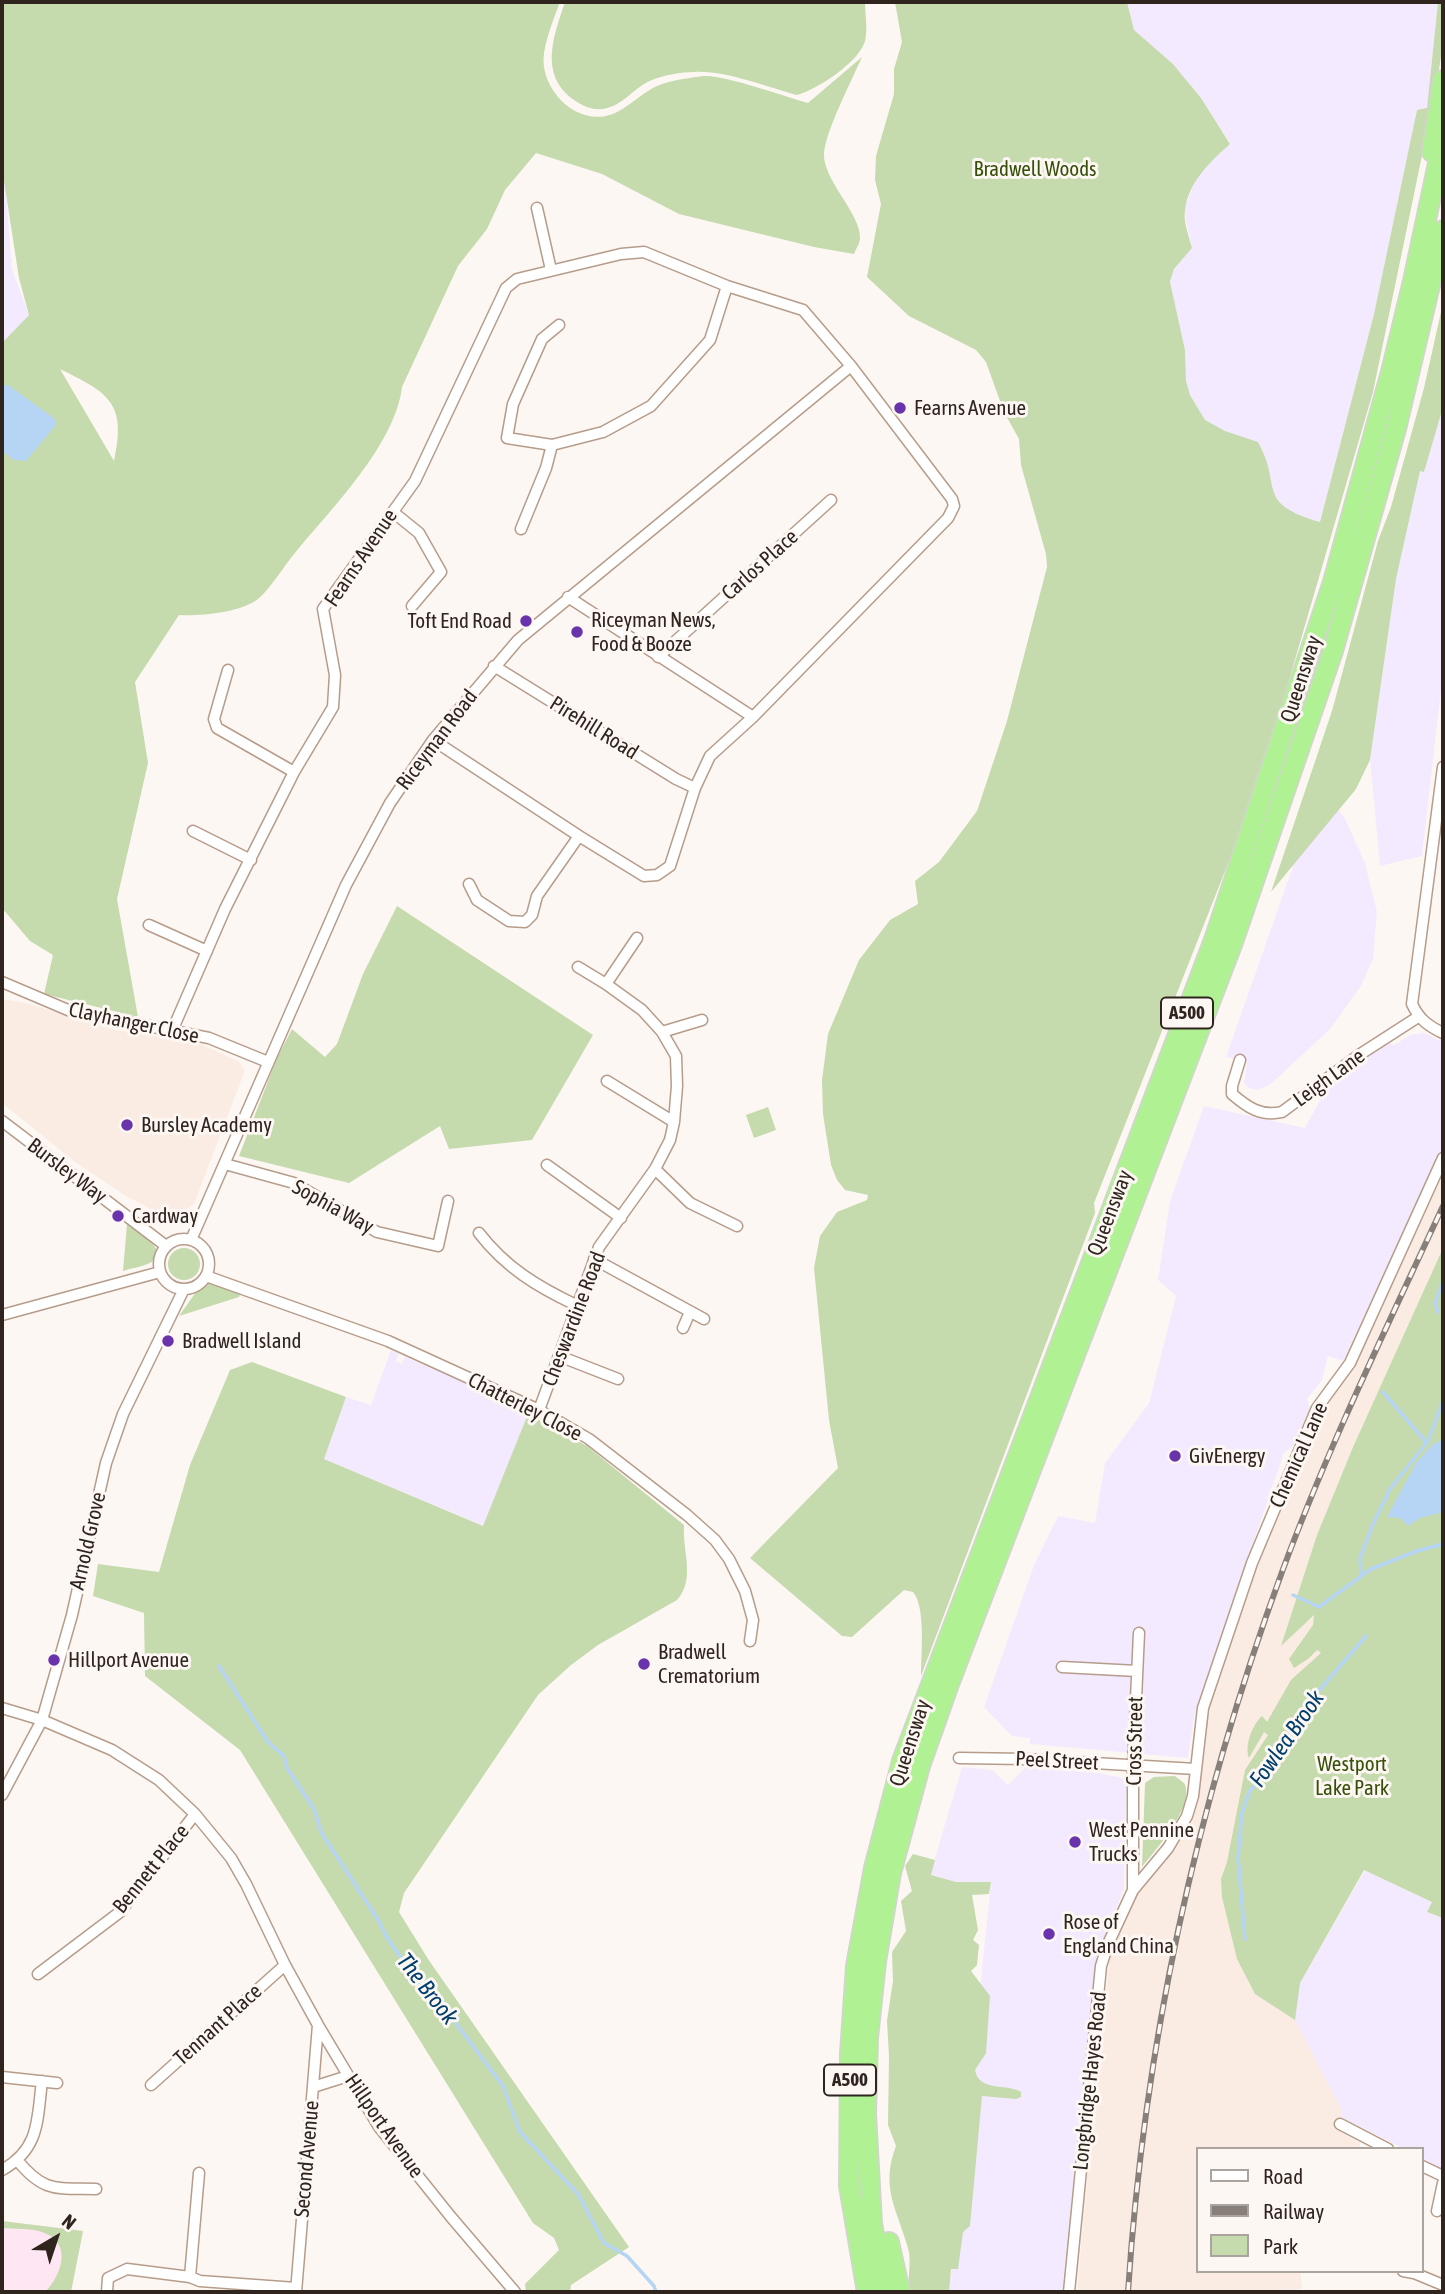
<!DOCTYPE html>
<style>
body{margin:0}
#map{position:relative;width:1445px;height:2294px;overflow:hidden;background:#fdf7f3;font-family:"Asap Condensed",sans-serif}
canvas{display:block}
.frame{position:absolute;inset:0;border:4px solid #2f251e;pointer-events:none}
.legend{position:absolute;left:1196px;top:2147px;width:228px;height:126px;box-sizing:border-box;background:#fdf7f3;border:2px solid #aba39e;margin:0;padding:9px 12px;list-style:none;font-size:21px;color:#2f251e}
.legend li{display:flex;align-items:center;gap:14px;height:35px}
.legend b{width:35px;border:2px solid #aba39e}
.north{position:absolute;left:21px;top:2203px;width:70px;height:70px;-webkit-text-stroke:5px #fdf7f3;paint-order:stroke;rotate:39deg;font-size:19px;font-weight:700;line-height:28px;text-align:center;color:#2f251e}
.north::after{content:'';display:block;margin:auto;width:24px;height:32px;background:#2f251e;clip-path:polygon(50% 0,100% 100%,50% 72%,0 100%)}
</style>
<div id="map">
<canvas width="1445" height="2294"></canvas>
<div class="frame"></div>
<ul class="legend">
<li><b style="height:9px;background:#fff"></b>Road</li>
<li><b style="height:9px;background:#877f79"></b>Railway</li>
<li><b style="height:19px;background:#c5daad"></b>Park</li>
</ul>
<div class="north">N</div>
</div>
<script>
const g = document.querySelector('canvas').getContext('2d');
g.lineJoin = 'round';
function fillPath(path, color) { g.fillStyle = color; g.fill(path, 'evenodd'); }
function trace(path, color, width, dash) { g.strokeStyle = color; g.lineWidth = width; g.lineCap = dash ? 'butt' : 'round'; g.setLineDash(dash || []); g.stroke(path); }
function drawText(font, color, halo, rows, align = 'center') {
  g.font = font + ' "Asap Condensed",sans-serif'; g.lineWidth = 6; g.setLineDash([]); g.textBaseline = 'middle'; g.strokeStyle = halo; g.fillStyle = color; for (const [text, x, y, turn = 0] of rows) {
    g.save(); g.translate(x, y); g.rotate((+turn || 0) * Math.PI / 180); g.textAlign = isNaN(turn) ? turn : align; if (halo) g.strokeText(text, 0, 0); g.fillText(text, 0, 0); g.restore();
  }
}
const commercial = new Path2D(`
 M 2,2221 L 83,2231 L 71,2292 L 2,2292 Z`);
const industrial = new Path2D(`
 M 1127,2 L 1438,2 L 1427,109 L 1417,110 L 1374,314 L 1320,522 L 1295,515 L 1283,506 L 1271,490 L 1263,451 L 1258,442 L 1225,431 L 1205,420 L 1190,395 L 1186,382 L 1185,350 L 1170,283 L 1174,269 L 1192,248 L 1184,211 L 1196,178 L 1211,161 L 1230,143 L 1201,98 L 1173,64 L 1134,30 Z
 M 2,144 L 12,269 L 29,315 L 2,343 Z
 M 1443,392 L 1443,672 L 1422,856 L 1380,866 L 1370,760 L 1396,579 L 1420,470 L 1424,472 Z
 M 1317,798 L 1335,804 L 1345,819 L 1365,863 L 1377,912 L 1373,959 L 1361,986 L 1330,1029 L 1271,1084 L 1258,1090 L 1249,1088 L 1244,1083 L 1247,1062 L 1226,1057 Z
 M 1424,1033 L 1443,1042 L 1443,1146 L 1343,1361 L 1328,1356 L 1322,1380 L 1307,1399 L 1310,1409 L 1293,1446 L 1284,1453 L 1194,1717 L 1188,1758 L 1030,1744 L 1030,1738 L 1012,1736 L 984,1707 L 1034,1565 L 1058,1516 L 1095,1523 L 1105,1463 L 1149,1403 L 1176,1296 L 1158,1280 L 1170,1201 L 1204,1106 L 1305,1128 L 1326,1089 L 1350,1066 L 1388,1042 L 1394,1045 L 1410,1035 Z
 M 391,1350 L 399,1353 L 396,1361 L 402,1364 L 405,1357 L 527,1409 L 528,1414 L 484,1526 L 324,1459 L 346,1397 L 371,1405 Z
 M 962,1767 L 992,1770 L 1008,1785 L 1026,1767 L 1089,1771 L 1123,1778 L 1126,1788 L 1124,1889 L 1097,1956 L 1062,2292 L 949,2292 L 991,1882 L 956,1882 L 930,1875 Z
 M 1365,1870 L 1432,1902 L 1427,1912 L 1443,1918 L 1443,2163 L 1441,2168 L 1422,2158 L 1422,2149 L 1404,2149 L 1343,2118 L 1337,2130 L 1360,2143 L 1359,2149 L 1198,2149 L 1198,2271 L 1300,2271 L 1302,2289 L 1235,2292 L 1171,2292 L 1202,1940 L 1300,1983 Z`);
const built = new Path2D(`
 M 2,999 L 26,1003 L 116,1030 L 196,1042 L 238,1061 L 245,1070 L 194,1204 L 175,1218 L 158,1213 L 126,1196 L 75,1162 L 2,1103 Z
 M 1443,1174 L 1443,1248 L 1353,1447 L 1317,1535 L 1295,1630 L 1308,1619 L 1327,1606 L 1356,1642 L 1328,1665 L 1294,1700 L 1221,1879 L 1255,1994 L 1295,2020 L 1342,2111 L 1340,2115 L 1342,2117 L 1337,2130 L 1360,2143 L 1359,2149 L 1198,2149 L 1198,2271 L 1300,2271 L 1302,2289 L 1221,2292 L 1077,2292 L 1096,2082 L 1110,1956 L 1133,1898 L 1184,1835 L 1195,1812 L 1200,1781 L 1207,1715 L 1240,1613 L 1273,1525 L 1322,1409 L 1353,1368 Z`);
const green = new Path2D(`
 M 2,2 L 560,2 C 554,18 547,35 544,53 C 539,86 572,123 606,116 C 625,112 639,94 657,86 C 670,80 690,78 704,76 C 722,74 787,97 808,103 L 862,57 C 852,80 825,132 824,154 C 823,180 861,214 860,238 C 860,243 856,249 854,254 L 814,247 L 679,214 L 602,174 L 536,153 L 505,190 L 487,229 L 458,266 L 402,387 C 395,445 331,509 295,553 C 284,566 270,589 258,599 C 240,613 200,616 179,615 L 135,682 L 148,763 L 117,899 L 138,1017 L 44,994 L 53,955 L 30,941 L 2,908 L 2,343 L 29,315 L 19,278 L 2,168 ZM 60,369 C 109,393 127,403 114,461 Z
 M 565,2 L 865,2 C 865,14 868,29 865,41 C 860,61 817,90 797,95 C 766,87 725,70 694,72 C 681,72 664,75 652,80 C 636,86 624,104 607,108 C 596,111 587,108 577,102 C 538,77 553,38 565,2 Z
 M 895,2 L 1127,2 L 1134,30 L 1173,64 L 1201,98 L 1230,144 C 1210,162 1189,181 1185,210 C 1183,222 1189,236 1192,248 L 1174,269 L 1170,282 L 1185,350 L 1186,381 L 1190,395 L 1205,420 L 1225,431 L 1258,442 C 1283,486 1254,503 1320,522 L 1374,314 L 1417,110 L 1427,108 L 1438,2 L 1443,2 L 1443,43 L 1437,83 L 1373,392 L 1278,718 L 1231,856 L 1098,1193 L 1094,1203 L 1095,1213 L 921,1676 C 921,1655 926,1607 913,1592 L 904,1590 L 852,1637 L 842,1636 L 750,1558 L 838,1468 L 829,1420 L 814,1268 L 820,1236 L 837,1212 L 867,1200 L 868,1195 L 845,1190 L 837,1180 L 831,1165 L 823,1114 L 822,1080 L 828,1034 L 859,960 L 890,920 L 918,904 L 915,881 L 939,862 L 977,811 L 1007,721 L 1047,567 L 1046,554 L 1021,465 L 1019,439 L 1004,412 L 986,362 L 976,350 L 909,316 L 867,277 L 881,204 L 875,180 L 876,156 L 894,94 L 894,69 L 902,42 Z
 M 1443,303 L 1443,392 L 1441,401 L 1443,407 L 1424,472 L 1420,471 L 1396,579 L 1370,760 L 1356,789 L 1271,892 L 1332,711 L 1378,541 L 1391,507 L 1424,388 Z
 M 397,906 L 593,1035 L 532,1140 L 449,1149 L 440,1126 L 349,1183 L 239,1156 L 277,1058 L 292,1029 L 325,1057 L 337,1044 L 363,974 Z
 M 768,1107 L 776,1130 L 754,1138 L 746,1115 Z
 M 127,1224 C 136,1230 173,1252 150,1263 C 142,1267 131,1268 123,1271 Z
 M 1443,1248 L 1443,1918 L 1427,1912 L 1432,1902 L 1364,1870 L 1300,1983 L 1295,2020 L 1255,1994 L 1237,1959 L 1222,1897 L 1221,1879 L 1227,1862 L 1245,1770 L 1268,1735 L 1264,1732 L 1249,1758 C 1244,1745 1253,1724 1262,1716 L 1267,1722 L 1291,1680 L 1321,1653 L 1317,1650 L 1308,1659 L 1294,1668 L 1289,1659 L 1313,1625 L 1314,1615 L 1281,1646 L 1317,1535 L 1353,1447 Z
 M168 1264a16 16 0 1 1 32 0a16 16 0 1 1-32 0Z
 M 204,1281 L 237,1292 L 240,1294 L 239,1297 L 179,1316 Z
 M 252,1362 L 346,1397 L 324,1459 L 483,1526 L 528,1414 L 587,1446 L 684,1525 C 682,1551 696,1579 677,1600 L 598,1645 L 571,1665 L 538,1695 L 404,1893 L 399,1912 L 428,1959 L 629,2247 L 571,2285 L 570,2292 L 526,2292 L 525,2284 L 559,2250 L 554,2238 L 533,2223 L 240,1750 L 145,1676 L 144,1613 L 93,1596 L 98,1564 L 159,1572 L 190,1465 L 230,1370 Z
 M 1175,1776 C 1176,1777 1183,1782 1184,1783 C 1197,1804 1154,1852 1142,1867 L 1145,1783 L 1154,1777 Z
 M 913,1854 L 935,1860 L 931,1875 L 956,1882 L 991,1882 L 989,1894 L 972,1895 L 978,1930 L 973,1940 L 979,1945 L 977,1965 L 971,1971 L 990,1996 L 986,2053 L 975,2070 C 979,2092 1005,2083 1021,2092 L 1021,2097 L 1016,2099 L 982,2096 L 970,2226 L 963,2232 L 958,2269 L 951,2269 L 949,2292 L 909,2292 C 907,2278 912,2261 908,2248 C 897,2209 880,2188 896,2146 L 888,2125 L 889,2056 L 887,2021 L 893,1981 L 892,1952 L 906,1931 L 901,1901 L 912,1891 L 905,1866 Z
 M 2,2221 L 83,2231 L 71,2292 L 45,2292 C 62,2275 73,2242 42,2232 C 30,2228 14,2229 2,2228 Z`);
const water = new Path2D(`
 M 2,385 L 8,385 L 55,419 L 55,426 L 26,461 L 14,460 L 2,451 Z
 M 1443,1439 L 1443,1512 L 1420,1518 L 1408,1526 L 1400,1518 L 1387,1517 L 1416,1463 L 1432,1445 Z`);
const stream = new Path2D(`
 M 1438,1312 L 1435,1303 L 1443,1282
 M 1383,1392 L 1426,1442
 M 1361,1575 L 1360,1558 L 1373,1524 L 1390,1489 L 1428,1441 L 1443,1401
 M 1293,1595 L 1319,1607 L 1371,1569 L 1417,1551 L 1443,1544
 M 219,1666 L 268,1742 L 284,1756 L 287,1768 L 314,1809 L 321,1832 L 380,1923 L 386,1936 L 424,1991 L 446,2010 L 503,2086 L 520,2132 L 578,2194 L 604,2243 L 627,2256 L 654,2286 L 656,2292
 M 1245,1939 L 1238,1857 L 1242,1813 L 1250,1790 L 1265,1777 L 1292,1728 L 1311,1700 L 1366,1636`);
const minor = new Path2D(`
 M 537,208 L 551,270
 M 559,325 L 542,339 L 513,404 L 507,438 L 552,445 L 603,432 L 651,406 L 710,340 L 727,286
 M 393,512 L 419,533 L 441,572 L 412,606
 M 521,529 L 546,468 L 552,445
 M 568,597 L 753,717
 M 658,657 L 831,500
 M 494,666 L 676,779 L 695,788
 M 228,670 L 214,719 L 217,728 L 294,772
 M 1443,767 L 1412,1004 C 1419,1019 1428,1026 1443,1033
 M 193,831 L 251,860
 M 469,884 L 477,900 L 509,921 L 525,922 L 532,915 L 537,896 L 579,836
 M 149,925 L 207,951
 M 2,982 L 68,1010 L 209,1038 L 268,1062
 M 606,984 L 637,938
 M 172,1031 L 225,909 L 294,772 L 333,707 L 335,675 L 323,609 L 415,481 L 506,288 L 517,279 L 621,254 L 644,252 L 727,286 L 803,310 L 851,366 L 952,499 L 954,506 L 948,518 L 753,717 L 710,756 L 695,788 L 670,866 L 657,875 L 644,876 L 579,836 L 433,740
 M 662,1032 L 702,1020
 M 1240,1060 L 1232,1086 L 1232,1094 C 1247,1107 1261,1117 1282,1112 L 1359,1055 L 1418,1017
 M 607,1081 L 674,1122
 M 2,1121 L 166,1246
 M 225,1164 L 294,1183 L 377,1232 L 438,1246 L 448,1201
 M 547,1165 L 621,1218
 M 655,1169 L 690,1203 L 737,1226
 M 479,1233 C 506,1268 538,1287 576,1305
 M159 1264a25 25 0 1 1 50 0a25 25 0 1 1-50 0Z
 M 191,1240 L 346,885 L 390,803 L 433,740 L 518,640 L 851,366
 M 594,1259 L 704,1319
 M 206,1276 L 388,1341 L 539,1410 L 589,1439 L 687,1515 L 715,1540 L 729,1559 L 745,1591 L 753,1620 L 750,1641
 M 2,1315 L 160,1272
 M 683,1328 L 690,1312
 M 559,1356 L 618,1379
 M 539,1410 L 599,1247 L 655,1169 L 670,1140 L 674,1122 L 677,1086 L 676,1056 L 662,1032 L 642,1010 L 606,984 L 578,967
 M 1062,1667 L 1137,1671
 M 2,1708 L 42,1720 L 112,1750 L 159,1780 L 195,1814 L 231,1858 L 246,1884 L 285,1965 L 318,2025 L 379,2127 L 451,2217 L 515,2292
 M 959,1758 L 1026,1759 L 1196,1769
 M 2,1795 L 42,1720 L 72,1615 L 106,1463 L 123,1414 L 184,1289
 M 1133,1890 L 1133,1765 L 1139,1633
 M 38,1974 L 120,1912 L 195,1814
 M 2,2077 L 57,2083
 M 151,2085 L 285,1965
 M 313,2087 L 348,2076
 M 1340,2124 L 1388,2149
 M 17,2160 C 44,2193 56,2188 96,2189
 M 1422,2166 L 1443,2176
 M 2,2170 C 40,2149 37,2120 42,2081
 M 199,2173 L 190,2277 L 200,2281 L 296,2288
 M 1437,2211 L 1443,2183
 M 1403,2271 L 1414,2273 L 1443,2285
 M 107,2292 L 108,2278 L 127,2269 L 190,2277
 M 296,2292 L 318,2025
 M 1069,2292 L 1101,1966 L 1108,1944 L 1133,1890 L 1168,1848 L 1187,1816 L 1193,1796 L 1203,1708 L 1252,1563 L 1317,1408 L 1350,1363 L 1443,1158`);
const trunk = new Path2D(`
 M 1432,152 L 1443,80
 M 889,2242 L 900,2292
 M 867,2292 L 849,2186 L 850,2053 L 856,1966 L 874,1868 L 902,1761 L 1214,940 L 1333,582 L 1391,372 L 1413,281 L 1443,140
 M 884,2292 L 872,2223 L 866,2113 L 868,2038 L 876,1962 L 891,1873 L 920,1766 L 949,1684 L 1233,942 L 1333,651 L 1396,429 L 1443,230`);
const rail = new Path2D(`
 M 1128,2292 C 1144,2047 1197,1803 1282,1572 C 1328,1447 1387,1327 1443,1206`);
const markers = [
 [900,408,7,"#6934ab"],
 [526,621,7,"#6934ab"],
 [577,632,7,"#6934ab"],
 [127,1125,7,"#6934ab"],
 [118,1216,7,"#6934ab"],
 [168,1341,7,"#6934ab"],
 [1175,1456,7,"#6934ab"],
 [54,1660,7,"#6934ab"],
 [644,1664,7,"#6934ab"],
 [1075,1842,7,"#6934ab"],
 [1049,1934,7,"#6934ab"]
];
const shields = [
 [1187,1013,52],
 [850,2080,52]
];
const shieldNames = [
 ["A500",1187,1013],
 ["A500",850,2080]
];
const parkNames = [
 ["Bradwell Woods",1035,169],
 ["Westport",1352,1764],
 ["Lake Park",1352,1788]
];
const poiNames = [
 ["Fearns Avenue",914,408],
 ["Riceyman News,",591,620],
 ["Food & Booze",591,644],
 ["Toft End Road",512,621,"right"],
 ["Bursley Academy",141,1125],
 ["Cardway",132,1216],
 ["Bradwell Island",182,1341],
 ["GivEnergy",1189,1456],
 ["Bradwell",658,1652],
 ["Crematorium",658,1676],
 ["Hillport Avenue",68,1660],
 ["West Pennine",1089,1830],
 ["Trucks",1089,1854],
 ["Rose of",1063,1922],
 ["England China",1063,1946]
];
const streetNames = [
 ["Fearns Avenue",361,558,-56],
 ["Carlos Place",760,565,-42],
 ["Queensway",1301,679,-72],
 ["Pirehill Road",594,728,32],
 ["Riceyman Road",437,740,-53],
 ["Clayhanger Close",134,1023,12],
 ["Leigh Lane",1329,1078,-36],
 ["Bursley Way",67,1171,37],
 ["Sophia Way",333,1207,29],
 ["Queensway",1110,1213,-69],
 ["Cheswardine Road",574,1319,-69],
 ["Chatterley Close",525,1407,27],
 ["Chemical Lane",1299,1455,-66],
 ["Arnold Grove",88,1541,-77],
 ["Cross Street",1135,1741,-89],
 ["Queensway",910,1743,-72],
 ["Peel Street",1057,1761,3],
 ["Bennett Place",151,1869,-51],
 ["Tennant Place",218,2025,-42],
 ["Longbridge Hayes Road",1090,2081,-84],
 ["Hillport Avenue",384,2126,55],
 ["Second Avenue",307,2159,-85]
];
const waterNames = [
 ["Fowlea Brook",1287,1739,-55],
 ["The Brook",427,1989,52]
];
fillPath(commercial, '#fee7f3');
fillPath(industrial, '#f4eaff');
fillPath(built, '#faece2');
fillPath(green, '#c5daad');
fillPath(water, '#b6d5f5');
trace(stream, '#b6d5f5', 3.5);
trace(minor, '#b69c8a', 13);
trace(trunk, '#d5d3d2', 22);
trace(minor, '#fff', 10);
trace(trunk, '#b0f293', 19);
trace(rail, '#877f79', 6);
trace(rail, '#fdf7f3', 3.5, [10]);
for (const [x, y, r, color] of markers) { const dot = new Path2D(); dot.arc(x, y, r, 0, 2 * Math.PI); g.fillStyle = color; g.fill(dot); trace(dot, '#fdf7f3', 2.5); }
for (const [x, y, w] of shields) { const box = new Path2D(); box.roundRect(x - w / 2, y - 15.5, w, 31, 5); g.fillStyle = '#fdf7f3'; g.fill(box); trace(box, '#2f251e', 2); }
drawText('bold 19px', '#2f251e', null, shieldNames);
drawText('21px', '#375009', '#fdf7f3', parkNames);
drawText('21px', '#2f251e', '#fdf7f3', poiNames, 'left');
drawText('21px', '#2f251e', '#fdf7f3', streetNames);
drawText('italic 23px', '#003e6d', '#fdf7f3', waterNames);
</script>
